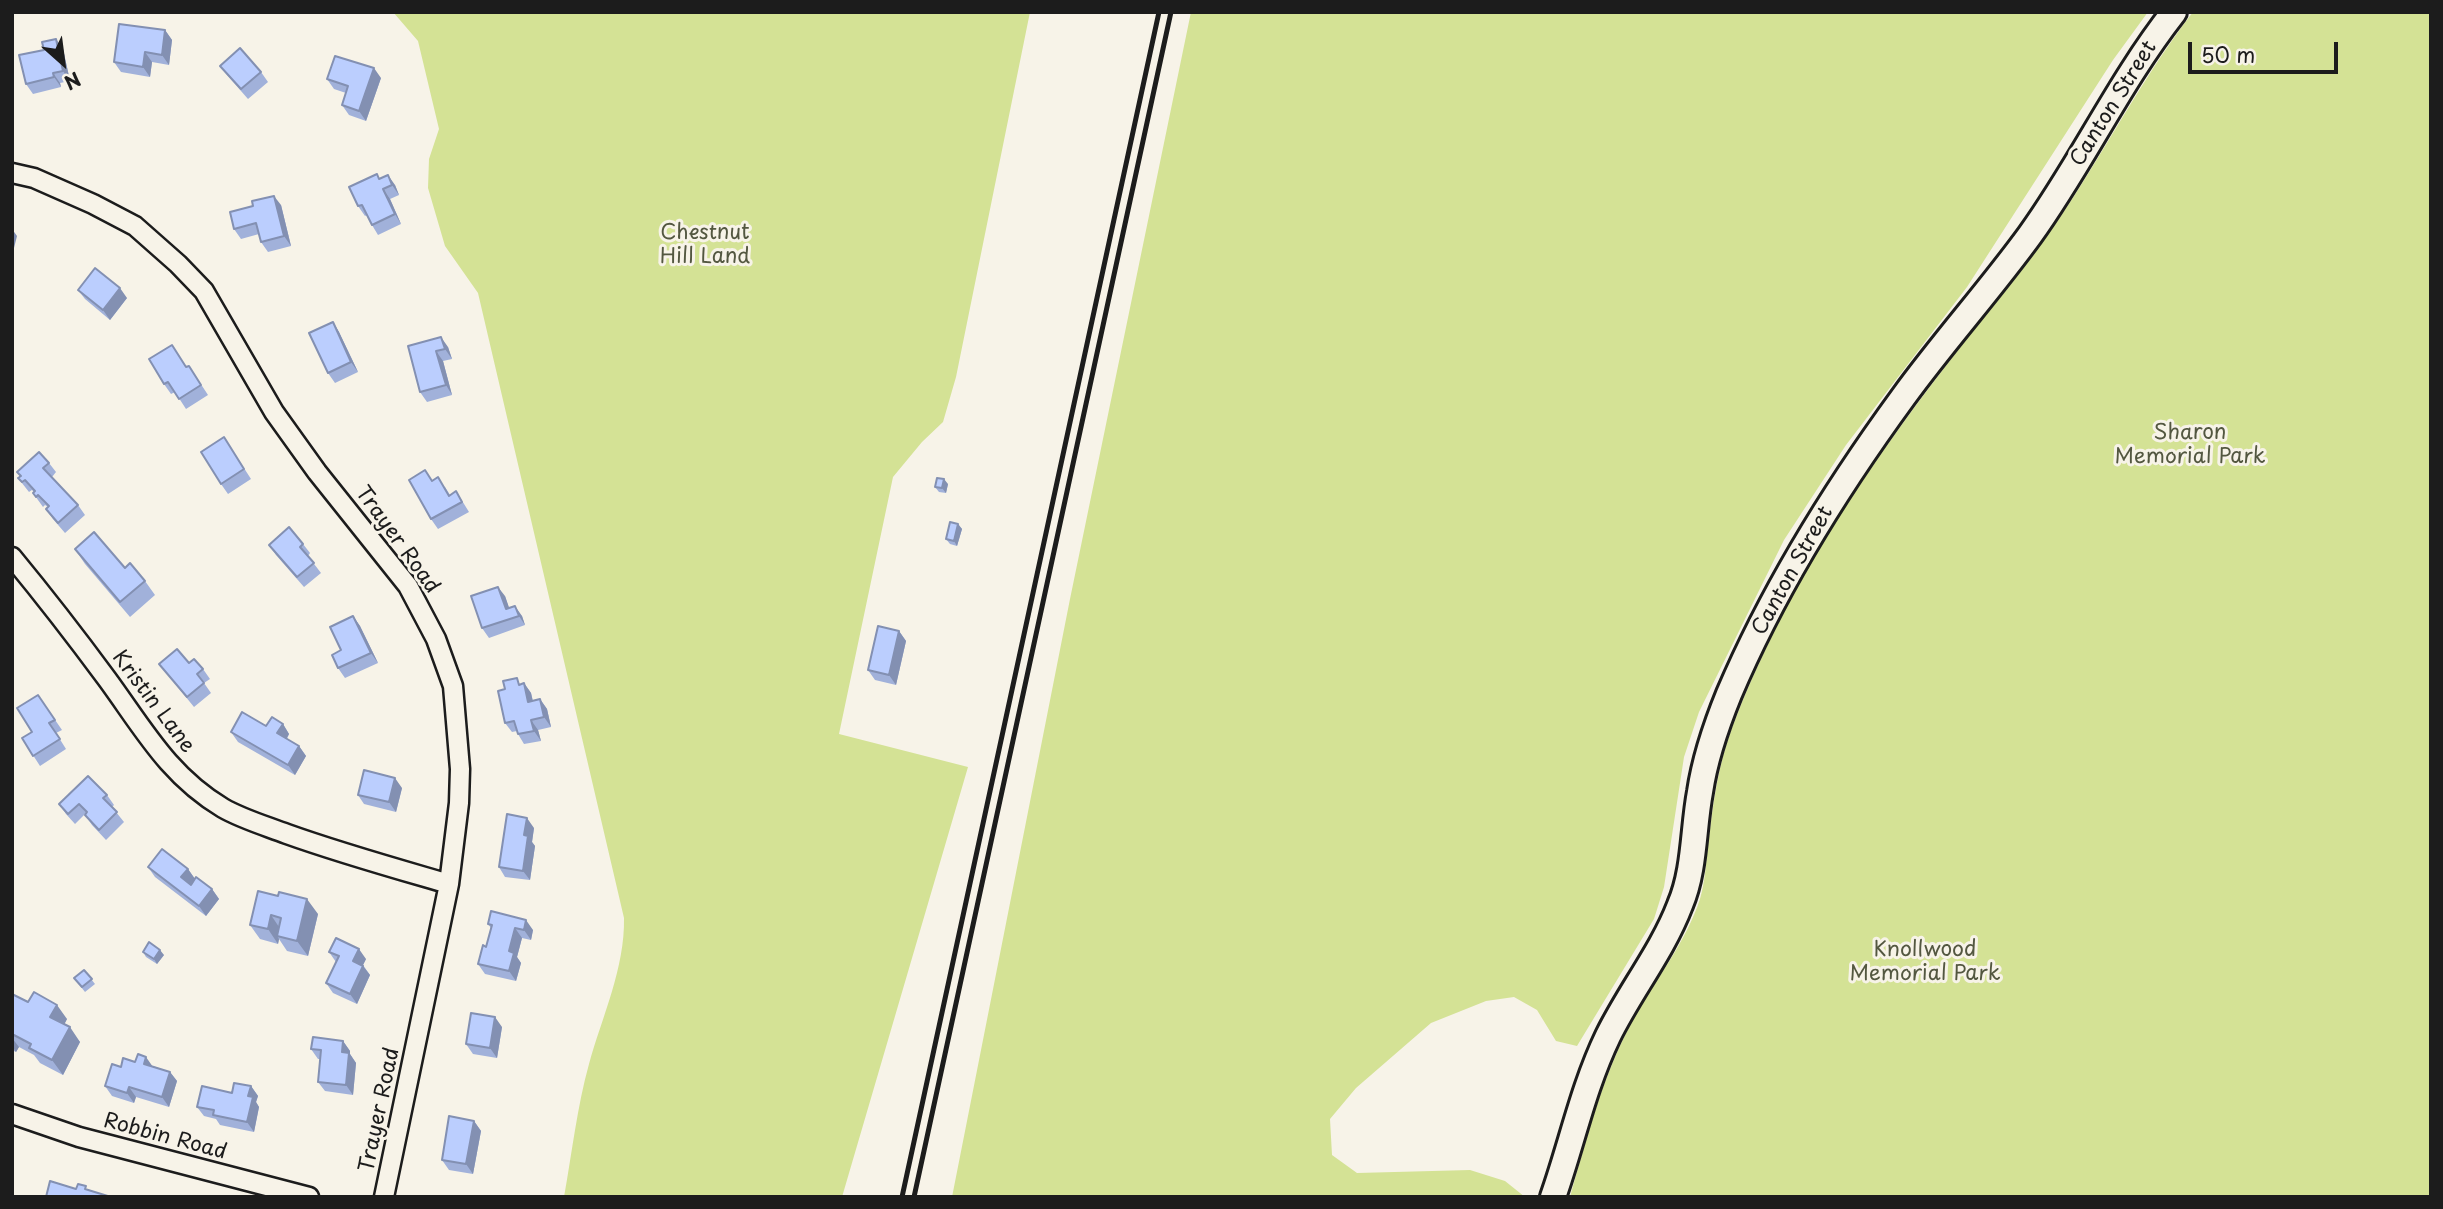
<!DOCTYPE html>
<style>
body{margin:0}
#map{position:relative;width:2443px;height:1209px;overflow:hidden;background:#f7f3e8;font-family:"Playpen Sans",sans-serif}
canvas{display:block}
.frame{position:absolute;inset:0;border:14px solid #1c1c1c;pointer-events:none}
.north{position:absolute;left:28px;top:28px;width:70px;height:70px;-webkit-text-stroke:5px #f7f3e8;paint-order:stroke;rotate:152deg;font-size:19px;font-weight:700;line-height:28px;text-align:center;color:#1c1c1c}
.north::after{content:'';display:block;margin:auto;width:24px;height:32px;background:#1c1c1c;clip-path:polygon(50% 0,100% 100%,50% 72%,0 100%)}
.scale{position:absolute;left:2188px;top:42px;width:150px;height:32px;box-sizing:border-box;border:4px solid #1c1c1c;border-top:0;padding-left:9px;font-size:21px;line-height:24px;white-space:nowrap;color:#1c1c1c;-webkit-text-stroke:5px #f7f3e8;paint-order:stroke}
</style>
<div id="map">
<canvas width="2443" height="1209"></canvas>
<div class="frame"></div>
<div class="north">N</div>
<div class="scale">50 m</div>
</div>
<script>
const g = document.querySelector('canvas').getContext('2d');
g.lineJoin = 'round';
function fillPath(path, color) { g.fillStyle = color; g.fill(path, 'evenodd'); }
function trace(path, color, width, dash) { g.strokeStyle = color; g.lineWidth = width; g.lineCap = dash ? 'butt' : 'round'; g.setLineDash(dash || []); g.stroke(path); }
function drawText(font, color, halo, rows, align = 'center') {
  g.font = font + ' "Playpen Sans",sans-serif'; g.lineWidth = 6; g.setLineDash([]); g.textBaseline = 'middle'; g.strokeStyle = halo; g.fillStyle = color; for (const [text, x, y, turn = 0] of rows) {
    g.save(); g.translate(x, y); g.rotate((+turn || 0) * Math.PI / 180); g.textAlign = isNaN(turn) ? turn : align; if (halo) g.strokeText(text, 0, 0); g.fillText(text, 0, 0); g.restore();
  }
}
const green = new Path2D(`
 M 393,12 L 1030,12 L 956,377 L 943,422 L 922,442 L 893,477 L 839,734 L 968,767 L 842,1197 L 564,1197 C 572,1153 577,1107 589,1064 C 602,1017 625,968 624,918 L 478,293 L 445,246 L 428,188 L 429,159 L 439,129 L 418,41 Z
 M 1191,12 L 2148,12 L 2113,60 L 1967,287 L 1846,445 L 1784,540 L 1699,712 L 1684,757 L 1664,887 L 1654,919 L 1577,1046 L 1556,1041 L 1537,1010 L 1514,997 L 1486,1001 L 1431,1023 L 1356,1088 L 1330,1119 L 1332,1155 L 1357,1173 L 1470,1170 L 1505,1181 L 1525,1197 L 952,1197 L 1070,599 Z
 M 2193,12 L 2431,12 L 2431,1197 L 1570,1197 C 1587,1136 1603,1074 1634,1018 C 1656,979 1686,942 1700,899 C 1705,882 1706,863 1708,845 C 1713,804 1718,764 1733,725 C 1783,594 1862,474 1948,363 C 1979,322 2014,283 2044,240 C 2098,166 2137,84 2193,12 Z`);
const street = new Path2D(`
 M 12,173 L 34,178 L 93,204 L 135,226 L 178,264 L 204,291 L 274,412 L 317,472 L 408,586 L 436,639 L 453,686 L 460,769 L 459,803 L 449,884 L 384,1197
 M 12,557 C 45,597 76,637 107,679 C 143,728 168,775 223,808 C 242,819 266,826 287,834 C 340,853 394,868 449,884
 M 12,1114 L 79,1137 L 309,1197`);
const secondary = new Path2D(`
 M 1553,1197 C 1572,1143 1583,1088 1608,1036 C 1630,991 1662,952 1680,905 C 1695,870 1693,829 1700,792 C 1705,758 1716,726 1729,694 C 1774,588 1836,489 1904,396 C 1944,341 1990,290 2030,235 C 2082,163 2119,82 2174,12`);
const rail = new Path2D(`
 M 902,1197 L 1159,12
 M 914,1197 L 1171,12`);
const wall = new Path2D(`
 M 165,30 L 172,40 L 169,65 L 152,62 L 150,77 L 121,72 L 114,62 Z
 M 63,49 L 70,81 L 60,83 L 61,87 L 33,94 L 26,84 Z
 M 220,66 L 261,72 L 268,82 L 248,99 L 227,75 Z
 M 381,78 L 366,121 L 349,115 L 342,105 L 346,93 L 334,89 L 327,79 Z
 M 380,179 L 395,185 L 399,195 L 390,199 L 401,224 L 378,235 L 372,225 L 367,215 L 365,216 L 358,206 Z
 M 281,205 L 291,246 L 268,252 L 261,242 L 259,234 L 241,239 L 234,229 Z
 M 78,290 L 127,298 L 110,320 L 85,299 Z
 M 333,322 L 339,332 L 358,372 L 335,383 L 328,373 Z
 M 408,346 L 448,347 L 452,359 L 443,361 L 452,395 L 427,402 L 420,392 Z
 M 189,366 L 208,395 L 186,409 L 175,392 L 171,394 L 164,384 Z
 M 224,437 L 251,479 L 228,494 L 221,484 Z
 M 49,463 L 56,472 L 52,477 L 78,505 L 85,515 L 65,533 L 53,519 L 46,509 L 48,507 L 45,505 L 43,507 L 33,493 L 34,492 L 32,490 L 29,492 L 18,478 L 20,477 L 17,472 Z
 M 432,481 L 445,487 L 450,495 L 456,491 L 469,512 L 438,529 L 431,519 Z
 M 948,484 L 946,493 L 939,492 L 935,487 Z
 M 958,524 L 962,529 L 957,546 L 950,544 L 946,539 Z
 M 303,544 L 310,553 L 308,556 L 321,573 L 304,587 L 276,555 L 269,545 Z
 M 75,549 L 125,568 L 145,581 L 155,595 L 130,617 L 85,564 Z
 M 505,596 L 509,608 L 522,616 L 525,625 L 489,638 L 482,628 Z
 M 353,616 L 360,626 L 378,663 L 345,678 L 338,668 L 341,650 Z
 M 899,631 L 906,641 L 896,685 L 875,680 L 868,670 Z
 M 189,663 L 203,669 L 210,679 L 204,683 L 211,693 L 194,707 L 159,664 Z
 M 524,683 L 531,693 L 533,701 L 540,699 L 547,709 L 551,727 L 538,730 L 541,741 L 524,744 L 518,734 L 517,731 L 512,732 L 505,723 L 505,689 Z
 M 38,695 L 62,730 L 56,733 L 66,749 L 40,766 L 22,738 L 32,732 Z
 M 283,724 L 289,734 L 287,739 L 299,746 L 306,756 L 295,775 L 238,742 L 231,732 Z
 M 402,788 L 396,812 L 364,804 L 358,795 Z
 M 107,795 L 114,805 L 112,807 L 124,822 L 106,840 L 92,825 L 85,815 L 86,813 L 75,824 L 66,814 L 59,804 Z
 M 534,828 L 532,842 L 535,846 L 530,880 L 505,877 L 499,867 Z
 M 148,867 L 188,869 L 195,879 L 212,889 L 219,899 L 206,916 L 155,877 Z
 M 258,891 L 318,914 L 308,956 L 287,951 L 279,939 L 278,944 L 260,939 L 250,925 Z
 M 488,924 L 533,930 L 531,940 L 522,938 L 517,957 L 521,963 L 516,981 L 485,974 L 478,964 L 486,947 L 491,928 Z
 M 143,952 L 164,955 L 157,964 L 146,957 Z
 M 329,952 L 366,959 L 363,965 L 370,975 L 357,1004 L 333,993 L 326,983 L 336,962 Z
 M 84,970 L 95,984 L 85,992 L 74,978 Z
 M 12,994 L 67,1019 L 64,1024 L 80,1042 L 63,1075 L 40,1063 L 34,1055 L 19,1047 L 16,1052 L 12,1050 Z
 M 502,1027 L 497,1058 L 473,1054 L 466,1044 Z
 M 343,1041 L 350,1051 L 350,1054 L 356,1063 L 353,1095 L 325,1091 L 318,1082 L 320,1059 L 318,1059 L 311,1049 Z
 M 153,1066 L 170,1072 L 177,1081 L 169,1107 L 136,1097 L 134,1103 L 112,1096 L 105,1086 L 121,1067 Z
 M 251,1086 L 258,1096 L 256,1102 L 259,1107 L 254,1132 L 220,1125 L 216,1119 L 204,1116 L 197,1107 Z
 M 474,1121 L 481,1131 L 473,1174 L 449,1170 L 442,1160 Z`);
const shadedWall = new Path2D(`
 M 165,30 L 172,40 L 169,65 L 162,55 Z
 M 56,39 L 63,49 L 70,81 L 63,71 Z
 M 145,52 L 152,62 L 150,77 L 143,67 Z
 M 374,68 L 381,78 L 366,121 L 359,111 Z
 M 53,73 L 60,83 L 61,87 L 54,77 Z
 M 388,175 L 395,185 L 399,195 L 392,185 Z
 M 383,189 L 390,199 L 401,224 L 395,214 Z
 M 274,196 L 281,205 L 291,246 L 284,236 Z
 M 12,229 L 17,236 L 12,256 Z
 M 120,288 L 127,298 L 110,320 L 103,310 Z
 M 333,322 L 339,332 L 358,372 L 351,362 Z
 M 441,337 L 448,347 L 452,359 L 445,349 Z
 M 436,351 L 443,361 L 452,395 L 446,385 Z
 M 944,479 L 948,484 L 946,493 L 942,488 Z
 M 958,524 L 962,529 L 957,546 L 954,541 Z
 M 498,587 L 505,596 L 513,619 L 506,609 Z
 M 515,606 L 522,616 L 525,625 L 519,616 Z
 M 353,616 L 360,626 L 378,663 L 371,653 Z
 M 899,631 L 906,641 L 896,685 L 889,675 Z
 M 524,683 L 531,693 L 535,712 L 528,702 Z
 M 540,699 L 547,709 L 551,727 L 544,717 Z
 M 531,720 L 538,730 L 541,741 L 534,731 Z
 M 283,724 L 289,734 L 284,743 L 277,733 Z
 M 299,746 L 306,756 L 295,775 L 288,765 Z
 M 395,778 L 402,788 L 396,812 L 389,802 Z
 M 527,818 L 534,828 L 532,842 L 535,846 L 530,880 L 523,871 L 524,835 Z
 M 188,869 L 195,879 L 188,887 L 181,877 Z
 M 212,889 L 219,899 L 206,916 L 199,906 Z
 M 307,899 L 318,914 L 308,956 L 297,941 Z
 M 271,915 L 281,930 L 277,936 L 279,939 L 278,944 L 268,929 Z
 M 526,920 L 533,930 L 531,940 L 524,930 Z
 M 515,928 L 522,938 L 517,957 L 521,963 L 516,981 L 509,971 L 509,951 Z
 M 359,949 L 366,959 L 360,971 L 353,961 Z
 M 160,950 L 164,955 L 157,964 L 154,959 Z
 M 363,966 L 370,975 L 357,1004 L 350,994 Z
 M 57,1005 L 67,1019 L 61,1031 L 50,1017 Z
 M 495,1017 L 502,1027 L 497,1058 L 490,1048 Z
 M 70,1027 L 80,1042 L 63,1075 L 52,1060 Z
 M 12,1038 L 19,1047 L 16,1052 L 12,1046 Z
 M 343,1041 L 350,1051 L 350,1054 L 356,1063 L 353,1095 L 346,1085 L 342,1052 Z
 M 146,1057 L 153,1067 L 144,1064 Z
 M 170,1072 L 177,1081 L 169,1107 L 162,1097 Z
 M 251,1086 L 258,1096 L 256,1102 L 259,1107 L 254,1132 L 247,1122 L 248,1096 Z
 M 129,1087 L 136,1097 L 134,1103 L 127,1093 Z
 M 474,1121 L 481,1131 L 473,1174 L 466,1164 Z`);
const building = new Path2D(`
 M 119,24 L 165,30 L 162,55 L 145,52 L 143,67 L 114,62 Z
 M 56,39 L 63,71 L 53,73 L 54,77 L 26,84 L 19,55 L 44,50 L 42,42 Z
 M 240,48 L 261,72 L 241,89 L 220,66 Z
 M 335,56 L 374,68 L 359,111 L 342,105 L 348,86 L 327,79 Z
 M 377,174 L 379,179 L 388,175 L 392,185 L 383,189 L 395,214 L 372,225 L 362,205 L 358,206 L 349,187 Z
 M 274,196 L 284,236 L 261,242 L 256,223 L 234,229 L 230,212 L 253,206 L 252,201 Z
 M 95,268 L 120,288 L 103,310 L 78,290 Z
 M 333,322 L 351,362 L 328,373 L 309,333 Z
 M 441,337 L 445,349 L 436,351 L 446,385 L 420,392 L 408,346 Z
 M 172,345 L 186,367 L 189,366 L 201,385 L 179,399 L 168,382 L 164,384 L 149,359 Z
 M 224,437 L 244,469 L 221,484 L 201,452 Z
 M 39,452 L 49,463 L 43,468 L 78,505 L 58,523 L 46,509 L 49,506 L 38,495 L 36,497 L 33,493 L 35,491 L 25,480 L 22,482 L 18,478 L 21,476 L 17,472 Z
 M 425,470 L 432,481 L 438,477 L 449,496 L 456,491 L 462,502 L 431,519 L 409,480 Z
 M 937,478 L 944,479 L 942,488 L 935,487 Z
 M 950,522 L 958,524 L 954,541 L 946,539 Z
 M 289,527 L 303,544 L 300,547 L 314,563 L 297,577 L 269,545 Z
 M 94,532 L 125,568 L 130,563 L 145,581 L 120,602 L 75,549 Z
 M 498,587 L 506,609 L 515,606 L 519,616 L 482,628 L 471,596 Z
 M 353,616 L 371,653 L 338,668 L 332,655 L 341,650 L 330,627 Z
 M 878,626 L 899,631 L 889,675 L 868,670 Z
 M 177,649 L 189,663 L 194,659 L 203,669 L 197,674 L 204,683 L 187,697 L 159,664 Z
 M 517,678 L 519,685 L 524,683 L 528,702 L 540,699 L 544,717 L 531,720 L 534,731 L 518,734 L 514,721 L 505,723 L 498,691 L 505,689 L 503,681 Z
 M 38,695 L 55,720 L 49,723 L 60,739 L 33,756 L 22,738 L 32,732 L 17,708 Z
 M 242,712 L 266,726 L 272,717 L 283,724 L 277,733 L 299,746 L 288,765 L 231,732 Z
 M 364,770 L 395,778 L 389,802 L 358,795 Z
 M 88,776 L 107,795 L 103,798 L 117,812 L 99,830 L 85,815 L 87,812 L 79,804 L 68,814 L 59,804 Z
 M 507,814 L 527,818 L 524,835 L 528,836 L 523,871 L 499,867 Z
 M 162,849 L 188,869 L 181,877 L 191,885 L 196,877 L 212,889 L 199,906 L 148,867 Z
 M 258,891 L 278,896 L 279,892 L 307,899 L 297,941 L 277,936 L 281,918 L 271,915 L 268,929 L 250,925 Z
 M 491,911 L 526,920 L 524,930 L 515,928 L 509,951 L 514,953 L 509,971 L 478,964 L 483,945 L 486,947 L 492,925 L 488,924 Z
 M 336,938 L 359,949 L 353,961 L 363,966 L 350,994 L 326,983 L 339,956 L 329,952 Z
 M 149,942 L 160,950 L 154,959 L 143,952 Z
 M 84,970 L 92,979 L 82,987 L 74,978 Z
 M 34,992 L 57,1005 L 50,1017 L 70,1027 L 52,1060 L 29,1048 L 31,1044 L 12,1034 L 12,994 L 28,1002 Z
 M 471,1013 L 495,1017 L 490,1048 L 466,1044 Z
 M 313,1037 L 343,1041 L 342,1052 L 349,1053 L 346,1085 L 318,1082 L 321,1050 L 311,1049 Z
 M 138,1054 L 146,1057 L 144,1064 L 170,1072 L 162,1097 L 129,1087 L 127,1093 L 105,1086 L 112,1064 L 121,1067 L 123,1058 L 135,1062 Z
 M 234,1083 L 251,1086 L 248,1096 L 253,1097 L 247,1122 L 213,1115 L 214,1110 L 197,1107 L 202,1086 L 232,1093 Z
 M 449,1116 L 474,1121 L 466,1164 L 442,1160 Z
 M 50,1181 L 76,1189 L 78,1184 L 86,1186 L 85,1189 L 111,1197 L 46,1197 Z`);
const streetNames = [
 ["Canton Street",2114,104,-58],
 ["Trayer Road",397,540,54],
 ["Canton Street",1793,571,-61],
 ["Kristin Lane",153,702,53],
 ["Trayer Road",380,1110,-78],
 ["Robbin Road",165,1137,15]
];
const parkNames = [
 ["Chestnut",705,233],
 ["Hill Land",705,257],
 ["Sharon",2190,433],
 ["Memorial Park",2190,457],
 ["Knollwood",1925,950],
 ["Memorial Park",1925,974]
];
fillPath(green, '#d4e295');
trace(street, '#1c1c1c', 23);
trace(secondary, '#1c1c1c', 30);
trace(street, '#f7f3e8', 18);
trace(secondary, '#f7f3e8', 24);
trace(rail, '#1c1c1c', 5);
fillPath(wall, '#a1b1da');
fillPath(shadedWall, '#8390b2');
fillPath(building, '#bbcefe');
trace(building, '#8390b2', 2);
drawText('21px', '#1c1c1c', '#f7f3e8', streetNames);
drawText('21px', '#535740', '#f7f3e8', parkNames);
</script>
